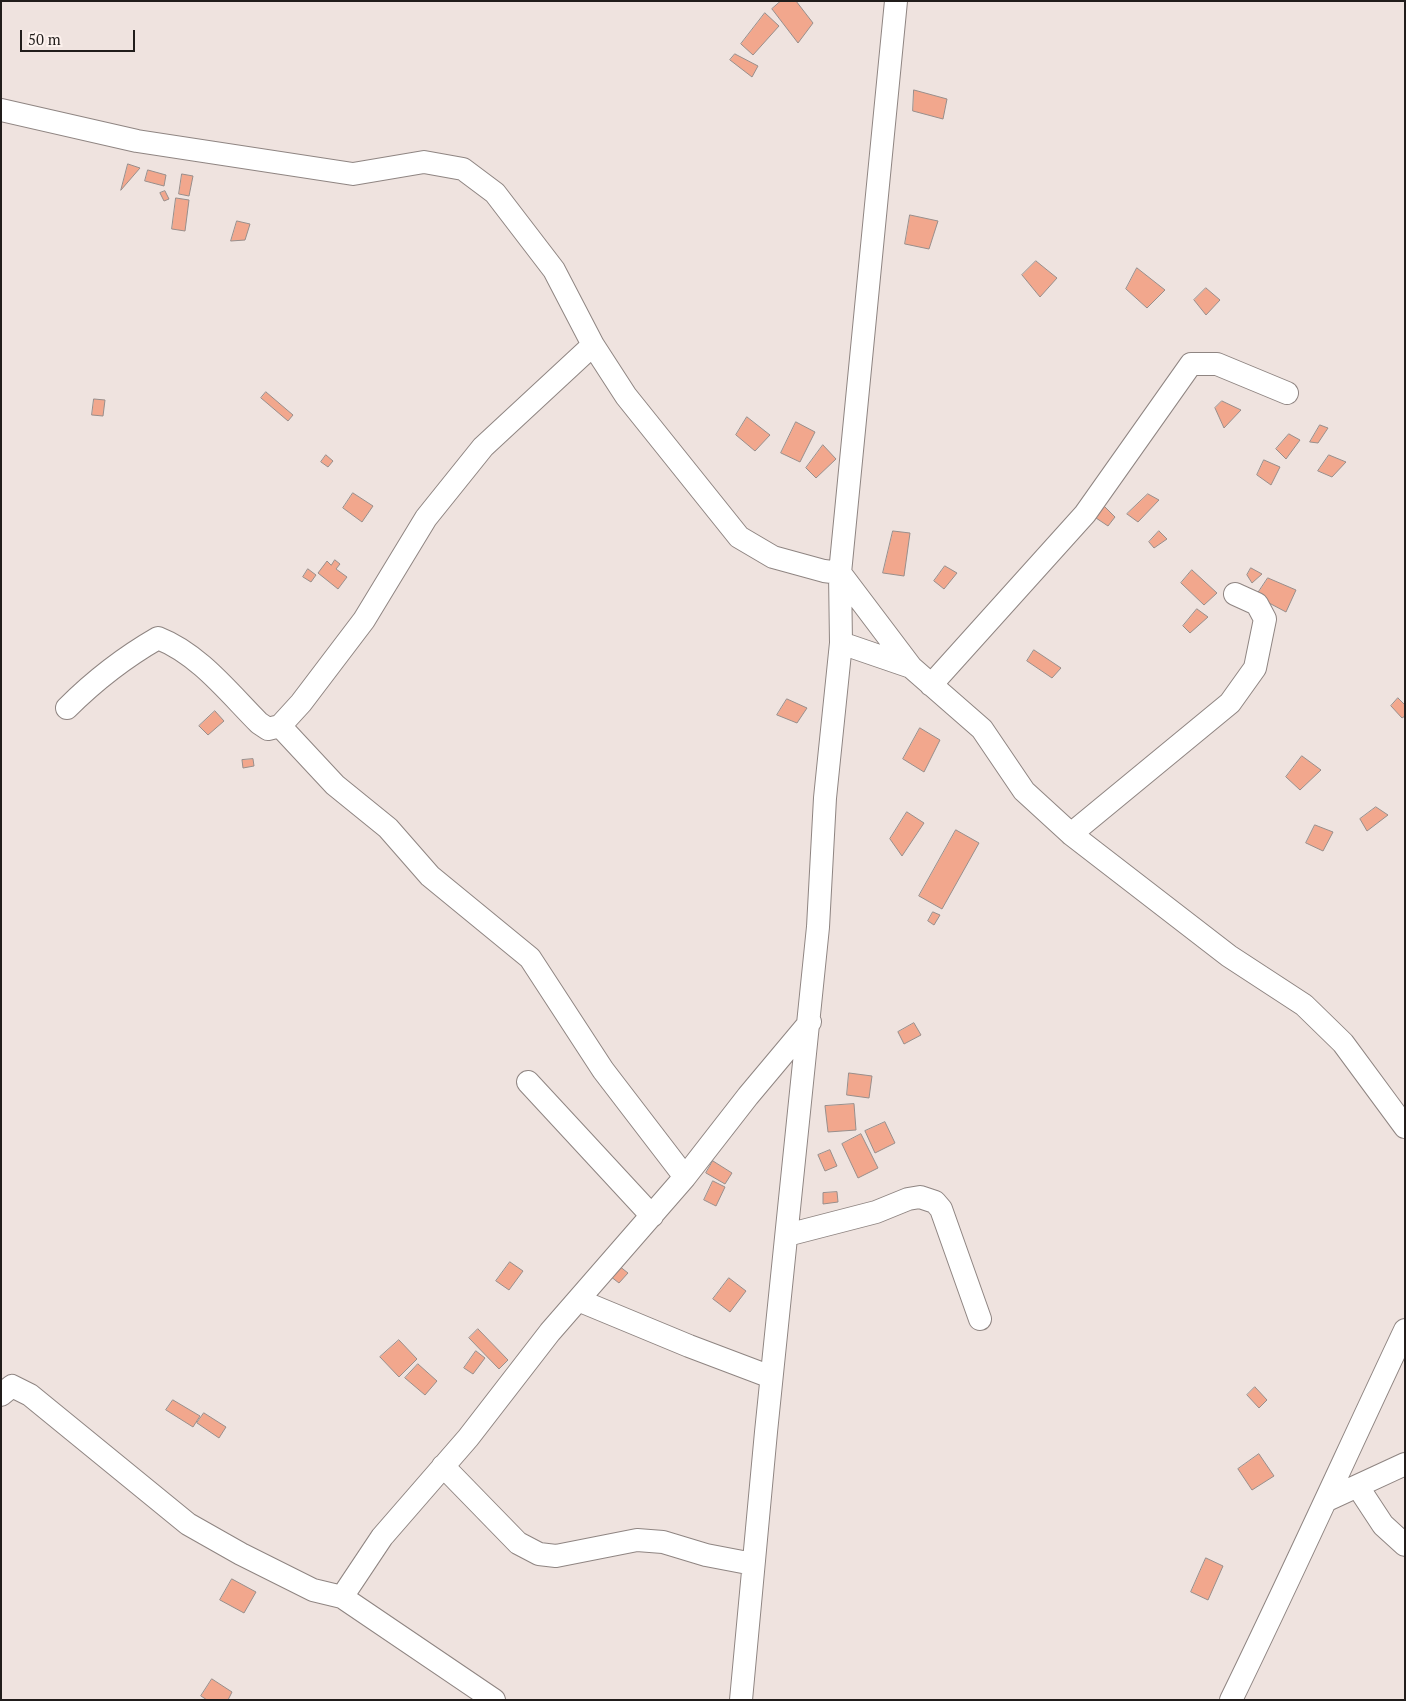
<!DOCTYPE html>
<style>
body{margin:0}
#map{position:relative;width:1406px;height:1701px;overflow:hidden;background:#efe3df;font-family:"PT Serif",serif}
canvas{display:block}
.frame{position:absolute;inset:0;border:2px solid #211d1b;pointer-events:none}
.scale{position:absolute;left:20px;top:30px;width:115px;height:22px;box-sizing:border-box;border:2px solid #211d1b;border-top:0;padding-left:6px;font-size:15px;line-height:18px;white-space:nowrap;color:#211d1b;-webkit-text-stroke:4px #fcf1ed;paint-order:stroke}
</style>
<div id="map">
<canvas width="1406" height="1701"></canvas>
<div class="frame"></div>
<div class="scale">50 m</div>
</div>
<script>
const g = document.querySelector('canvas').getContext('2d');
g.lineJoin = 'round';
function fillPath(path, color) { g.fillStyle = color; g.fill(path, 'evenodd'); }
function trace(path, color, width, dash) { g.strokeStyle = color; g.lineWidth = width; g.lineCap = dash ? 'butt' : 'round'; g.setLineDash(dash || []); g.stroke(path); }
const building = new Path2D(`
 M 781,1 L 796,1 L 813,23 L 798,43 L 772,9 Z
 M 765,13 L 779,26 L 753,55 L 741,44 Z
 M 735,54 L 758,66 L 752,77 L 730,60 Z
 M 914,90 L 947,99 L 943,119 L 913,111 Z
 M 128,164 L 140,168 L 121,190 Z
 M 148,170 L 166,175 L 164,186 L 145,181 Z
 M 182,174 L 193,176 L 189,196 L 179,194 Z
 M 165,191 L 169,199 L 164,201 L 160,193 Z
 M 176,198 L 189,200 L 185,231 L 172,229 Z
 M 910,215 L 938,221 L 929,249 L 905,244 Z
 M 237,221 L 250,224 L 245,240 L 231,241 Z
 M 1036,261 L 1057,278 L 1040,297 L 1022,275 Z
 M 1137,268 L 1165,290 L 1147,308 L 1126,289 Z
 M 1206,288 L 1220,300 L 1206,315 L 1194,300 Z
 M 266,392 L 293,415 L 288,421 L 261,398 Z
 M 94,399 L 105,400 L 103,416 L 92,415 Z
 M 1222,401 L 1241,410 L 1224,428 L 1215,408 Z
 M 747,417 L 770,435 L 755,451 L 736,435 Z
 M 796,422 L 815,432 L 800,462 L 781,453 Z
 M 1320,425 L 1328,428 L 1318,443 L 1310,442 Z
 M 1289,434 L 1300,440 L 1286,459 L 1276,449 Z
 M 823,445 L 836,459 L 816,478 L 806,468 Z
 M 326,455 L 333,461 L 328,467 L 321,462 Z
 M 1329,455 L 1346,462 L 1332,477 L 1318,471 Z
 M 1264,460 L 1280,467 L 1271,485 L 1257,475 Z
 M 353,493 L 373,506 L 362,522 L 343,508 Z
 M 1148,494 L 1159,500 L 1138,522 L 1127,514 Z
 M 1100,502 L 1115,517 L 1108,526 L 1093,516 Z
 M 893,531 L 910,533 L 904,576 L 883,573 Z
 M 1159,531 L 1167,539 L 1154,548 L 1149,542 Z
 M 335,560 L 340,564 L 336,569 L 347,577 L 338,589 L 318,573 L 327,561 L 331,565 Z
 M 945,566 L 957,573 L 944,589 L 934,581 Z
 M 1251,568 L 1262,574 L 1252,583 L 1247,575 Z
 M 308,569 L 316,575 L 311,582 L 303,577 Z
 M 1192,570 L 1217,593 L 1204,605 L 1181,583 Z
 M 1268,578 L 1296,590 L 1286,612 L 1256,596 Z
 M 1197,609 L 1208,617 L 1190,633 L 1183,626 Z
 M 1034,650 L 1061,668 L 1052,678 L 1027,661 Z
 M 1398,698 L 1405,705 L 1405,716 L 1402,718 L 1391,706 Z
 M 787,699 L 807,708 L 797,723 L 777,715 Z
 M 215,711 L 224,721 L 208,735 L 199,726 Z
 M 920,728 L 940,740 L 924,772 L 903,759 Z
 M 1302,756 L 1321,770 L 1300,790 L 1286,777 Z
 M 253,759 L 254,766 L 243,768 L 242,760 Z
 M 1376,807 L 1388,815 L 1367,831 L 1360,819 Z
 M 907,812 L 924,823 L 902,856 L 890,839 Z
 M 1315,825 L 1333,832 L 1323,851 L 1306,843 Z
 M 956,830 L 979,843 L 942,909 L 919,896 Z
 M 933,912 L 940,915 L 934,925 L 928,921 Z
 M 914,1023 L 921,1035 L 904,1044 L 898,1032 Z
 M 849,1073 L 872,1076 L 869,1098 L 847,1095 Z
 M 854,1104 L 856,1130 L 828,1132 L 825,1106 Z
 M 885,1122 L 895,1143 L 875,1153 L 865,1131 Z
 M 861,1134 L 878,1168 L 858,1178 L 842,1144 Z
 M 830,1150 L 837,1166 L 825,1171 L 818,1155 Z
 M 713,1161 L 732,1173 L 725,1184 L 706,1173 Z
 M 713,1181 L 725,1187 L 716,1206 L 704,1200 Z
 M 837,1192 L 838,1202 L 823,1204 L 823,1193 Z
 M 510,1262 L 523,1271 L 509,1290 L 496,1281 Z
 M 614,1262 L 628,1273 L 619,1283 L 606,1273 Z
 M 729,1278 L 746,1291 L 730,1312 L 713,1299 Z
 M 478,1329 L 508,1360 L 499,1369 L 469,1338 Z
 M 399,1340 L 417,1359 L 399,1377 L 380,1357 Z
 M 476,1351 L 485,1358 L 473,1374 L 464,1368 Z
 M 418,1364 L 437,1381 L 425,1395 L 405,1378 Z
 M 1255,1387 L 1267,1400 L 1259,1408 L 1247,1395 Z
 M 173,1400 L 200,1416 L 193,1427 L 166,1410 Z
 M 204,1413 L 226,1427 L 219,1438 L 197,1423 Z
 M 1259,1454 L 1274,1476 L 1252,1490 L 1238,1469 Z
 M 1206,1558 L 1223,1566 L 1208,1600 L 1191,1592 Z
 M 232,1579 L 256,1592 L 244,1613 L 220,1600 Z
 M 212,1679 L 232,1692 L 228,1700 L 207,1700 L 201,1696 Z`);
const minor = new Path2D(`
 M 1,110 L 137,141 L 353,174 L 424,162 L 463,169 L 495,193 L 554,270 L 593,345 L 626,396 L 739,537 L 773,557 L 824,571 L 840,573 L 911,667
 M 841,643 L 911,667 L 982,729 L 1024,791 L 1071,834 L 1229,956 L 1304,1005 L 1343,1043 L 1405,1127
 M 931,685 L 1085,514 L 1191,364 L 1217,364 L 1287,393
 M 67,708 C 94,681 125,657 158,638 C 199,654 229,693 259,723 L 268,729 L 280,726 L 301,703 L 364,620 L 426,518 L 483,447 L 593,345
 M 280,726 L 335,785 L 388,828 L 430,876 L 530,958 L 603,1070 L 685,1177
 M 1071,834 L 1230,703 L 1255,668 L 1265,619 L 1257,604 L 1235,594
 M 528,1082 L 652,1216
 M 787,1235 L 876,1212 L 908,1199 L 920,1197 L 935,1202 L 941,1209 L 980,1319
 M 578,1300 L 689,1346 L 771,1377
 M 1,1395 L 12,1386 L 30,1395 L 188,1524 L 241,1554 L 313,1590 L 342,1597 L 494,1700
 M 443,1466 L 518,1543 L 539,1554 L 556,1556 L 637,1540 L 663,1542 L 706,1555 L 753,1564
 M 1358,1487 L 1383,1525 L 1405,1545
 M 1327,1500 L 1405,1464
 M 342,1597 L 382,1537 L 468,1438 L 550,1332 L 685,1177 L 748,1096 L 810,1022
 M 741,1700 L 766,1432 L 818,927 L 825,798 L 841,643 L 840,573 L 896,1
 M 1231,1700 C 1291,1577 1347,1453 1405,1330`);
fillPath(building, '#f2a78d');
trace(building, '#988e8b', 1);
trace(minor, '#8f8582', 24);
trace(minor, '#fff', 22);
</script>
